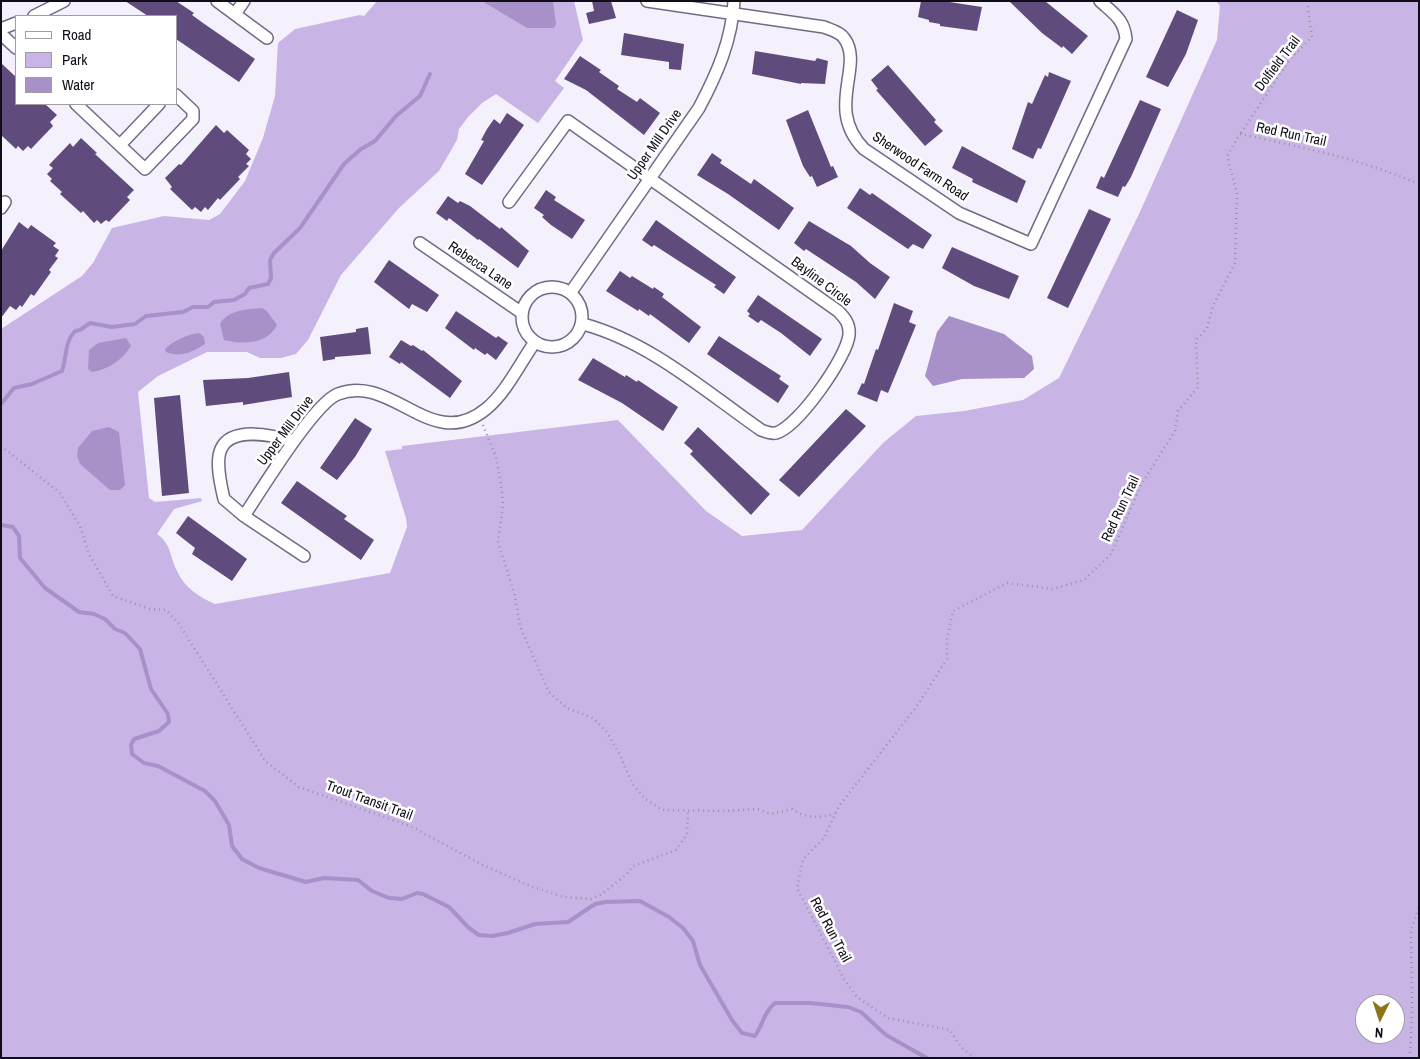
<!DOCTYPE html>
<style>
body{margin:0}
#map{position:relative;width:1420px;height:1059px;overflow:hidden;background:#f4f0fc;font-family:"Archivo Narrow",sans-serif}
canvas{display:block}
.frame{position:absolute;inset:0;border:2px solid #110d18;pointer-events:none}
.legend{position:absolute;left:15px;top:15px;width:162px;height:90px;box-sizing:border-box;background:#fff;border:1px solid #a09ea3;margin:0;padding:6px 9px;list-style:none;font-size:15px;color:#110d18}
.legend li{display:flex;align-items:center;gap:10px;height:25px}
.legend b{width:25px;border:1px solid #a09ea3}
.north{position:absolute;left:1355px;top:994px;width:50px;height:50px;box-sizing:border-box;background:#fff;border:1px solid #a09ea3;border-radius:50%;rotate:184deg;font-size:14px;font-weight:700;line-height:20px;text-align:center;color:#110d18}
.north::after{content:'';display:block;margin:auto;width:18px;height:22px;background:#8d7418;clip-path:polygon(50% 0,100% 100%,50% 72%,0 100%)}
</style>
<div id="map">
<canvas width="1420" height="1059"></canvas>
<div class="frame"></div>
<ul class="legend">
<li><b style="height:6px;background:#fff"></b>Road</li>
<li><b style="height:14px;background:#c8b5e6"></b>Park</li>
<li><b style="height:14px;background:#a791c8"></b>Water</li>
</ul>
<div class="north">N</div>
</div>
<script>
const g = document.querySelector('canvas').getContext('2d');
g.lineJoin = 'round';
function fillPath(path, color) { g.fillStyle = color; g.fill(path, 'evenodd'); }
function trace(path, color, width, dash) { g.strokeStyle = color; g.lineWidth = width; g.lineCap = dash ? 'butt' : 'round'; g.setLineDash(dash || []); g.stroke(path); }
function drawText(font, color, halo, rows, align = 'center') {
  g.font = font + ' "Archivo Narrow",sans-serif'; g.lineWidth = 5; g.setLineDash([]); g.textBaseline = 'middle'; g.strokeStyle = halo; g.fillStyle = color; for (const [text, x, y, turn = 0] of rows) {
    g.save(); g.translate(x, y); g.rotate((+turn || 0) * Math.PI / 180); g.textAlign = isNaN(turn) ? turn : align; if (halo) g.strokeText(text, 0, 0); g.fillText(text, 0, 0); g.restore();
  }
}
const green = new Path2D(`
 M 377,1 L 574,1 L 583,40 L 555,81 L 564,88 L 538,123 L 496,94 L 482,103 L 468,117 L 459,129 L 457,140 L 439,171 L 399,208 L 341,275 L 308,340 L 296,354 L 281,358 L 260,358 L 247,352 L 207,352 L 158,376 L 138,392 L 149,498 L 155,502 L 201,498 L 202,501 L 174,509 L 157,534 C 172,545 169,555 177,571 C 184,587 199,597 215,604 L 390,573 L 407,527 L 406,518 L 385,451 L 402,449 L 402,446 L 618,420 L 706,511 L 742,536 L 802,530 L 884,442 L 916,416 L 964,411 L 1023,400 L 1059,378 L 1139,214 L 1217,40 L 1220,6 L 1216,1 L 1419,1 L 1419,1058 L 1,1058 L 1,329 L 82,276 L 93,263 L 112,228 L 164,216 L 209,220 L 220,214 L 245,181 L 263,138 L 275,96 L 278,43 L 295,29 L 360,15 L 364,16 ZM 1365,1004 L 1395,1004 L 1395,1034 L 1365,1034 Z`);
const water = new Path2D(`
 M 482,1 L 553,1 L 556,24 L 554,28 L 527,28 Z
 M 262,308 L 267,311 L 277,325 C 268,344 242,345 224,340 L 220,324 C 228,310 247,309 262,308 Z
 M 949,316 L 1004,334 L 1032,356 L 1034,369 L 1024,378 L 962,379 L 933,386 L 925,376 L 937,332 Z
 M 199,333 L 204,337 L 205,344 C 193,352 180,358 166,352 L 165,349 C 173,341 188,334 199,333 Z
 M 126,338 L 131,346 C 121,361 109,369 92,372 L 88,369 L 89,350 L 98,343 Z
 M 109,427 L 119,432 L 125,485 L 120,490 L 110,490 L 80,464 L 77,456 L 78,448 L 92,431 Z`);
const stream = new Path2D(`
 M 1,404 L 14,388 L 32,384 L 62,371 C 67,357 64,343 75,331 L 80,330 L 90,323 L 112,327 L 135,324 L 146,316 L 183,312 L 193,307 L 208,307 L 214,302 L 234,300 L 245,294 L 249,288 L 268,284 L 271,278 L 270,260 L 274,253 L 300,228 L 344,164 L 361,149 L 375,141 L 396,116 L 420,96 L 430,74
 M 1,525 L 13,527 L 19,536 L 20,558 L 45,588 L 79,612 L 94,614 L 105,619 L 115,629 L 125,633 L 140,649 L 151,689 L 168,714 L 169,722 L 159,731 L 134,739 L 131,745 L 132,754 L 144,763 L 158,766 L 205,791 L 215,801 L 229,825 L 232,846 L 242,859 L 259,868 L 306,882 L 324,878 L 358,880 L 372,891 L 389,898 L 402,899 L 417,893 L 423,894 L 449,907 L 469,928 L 479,935 L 492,936 L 508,933 L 535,924 L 568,922 L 595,904 L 605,902 L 640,901 L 669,917 L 683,928 L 693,941 L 700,965 L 732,1020 L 742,1033 L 755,1036 C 763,1024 764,1012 775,1003 L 810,1003 L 848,1007 L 861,1012 L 886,1035 L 927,1058`);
const building = new Path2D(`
 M 125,1 L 176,1 L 194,13 L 192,15 L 203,23 L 255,59 L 239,82 L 176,39 L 176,16 L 148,16 Z
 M 592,1 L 611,1 L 616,18 L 589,24 L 586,13 L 594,11 Z
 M 921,1 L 943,1 L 982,7 L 977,31 L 940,26 L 940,24 L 929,22 L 929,20 L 918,17 Z
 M 1009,1 L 1045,1 L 1088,36 L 1072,54 L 1063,46 L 1062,48 L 1042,33 Z
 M 1177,10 L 1198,20 L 1186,54 L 1168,87 L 1146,77 Z
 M 624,33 L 684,44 L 681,70 L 669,69 L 669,62 L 621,55 Z
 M 755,51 L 815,61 L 817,58 L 828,61 L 825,84 L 801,83 L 801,84 L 752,74 Z
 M 580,56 L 601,70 L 599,72 L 619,86 L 617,89 L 637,102 L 640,98 L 660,113 L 644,135 L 586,90 L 564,79 Z
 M 1,63 L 16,77 L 16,104 L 45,104 L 57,115 L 50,122 L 53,126 L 31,149 L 28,146 L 23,151 L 18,146 L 16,149 L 1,135 Z
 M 888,65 L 936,120 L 934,122 L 943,131 L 925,146 L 876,90 L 878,89 L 871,80 Z
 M 1049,72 L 1071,81 L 1041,149 L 1038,148 L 1033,159 L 1012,149 L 1028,102 L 1032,104 L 1045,75 L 1048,77 Z
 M 1140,100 L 1161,109 L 1131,177 L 1125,187 L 1123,186 L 1118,197 L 1096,188 L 1101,176 L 1104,178 Z
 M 808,110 L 831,167 L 833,166 L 838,177 L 817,187 L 812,176 L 810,177 L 803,166 L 786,120 Z
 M 507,113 L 524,125 L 482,185 L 465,174 L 484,141 L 481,140 L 487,129 L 494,119 L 500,124 Z
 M 216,125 L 224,133 L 227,130 L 249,150 L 246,154 L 251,159 L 246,164 L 249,166 L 238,177 L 240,179 L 220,200 L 218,198 L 208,210 L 205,207 L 201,212 L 195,207 L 192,210 L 170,189 L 172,187 L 165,178 L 179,164 L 181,165 Z
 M 81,138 L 97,153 L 95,154 L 134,190 L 127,197 L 130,200 L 109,222 L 106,220 L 101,224 L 97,220 L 94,223 L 83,211 L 81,213 L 60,194 L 62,192 L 50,181 L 52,179 L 47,174 L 53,168 L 49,165 L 70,143 L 73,147 Z
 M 962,146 L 1026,181 L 1017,203 L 972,182 L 973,179 L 952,168 Z
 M 712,153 L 722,160 L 720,163 L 751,184 L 754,179 L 794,208 L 779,230 L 728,194 L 697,175 Z
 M 860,188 L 870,195 L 872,193 L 932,235 L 923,249 L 913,244 L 908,249 L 847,208 Z
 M 546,190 L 556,197 L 554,200 L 585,220 L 572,239 L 551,225 L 542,217 L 544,215 L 534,208 Z
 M 448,196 L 458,203 L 460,201 L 470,206 L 500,229 L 501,227 L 529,251 L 518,268 L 479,239 L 478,240 L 449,218 L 447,221 L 436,213 Z
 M 1089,209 L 1111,219 L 1068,308 L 1047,298 Z
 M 656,220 L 736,277 L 724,294 L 714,287 L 716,285 L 654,245 L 652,247 L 642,240 Z
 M 809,221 L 851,246 L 870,263 L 890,277 L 875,299 L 856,282 L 806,249 L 804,251 L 794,243 Z
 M 19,222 L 28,229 L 31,225 L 56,243 L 53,246 L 59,250 L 55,256 L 58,258 L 49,270 L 51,272 L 34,296 L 31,294 L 22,307 L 20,305 L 16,310 L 10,306 L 1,318 L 1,251 Z
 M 952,247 L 1019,276 L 1009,299 L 974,286 L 942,268 Z
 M 389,260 L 439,295 L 427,312 L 412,304 L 409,309 L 374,282 Z
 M 620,271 L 630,278 L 632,276 L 653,289 L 654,287 L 664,294 L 662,297 L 701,327 L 689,343 L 650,314 L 649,316 L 639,309 L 638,311 L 606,291 Z
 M 758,295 L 822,339 L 810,356 L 781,333 L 761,320 L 758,323 L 748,316 L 750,314 L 747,311 Z
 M 894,303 L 913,311 L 909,322 L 916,325 L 888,393 L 881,390 L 877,402 L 857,394 L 862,383 L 864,384 L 876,349 L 878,350 Z
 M 456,311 L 496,338 L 498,336 L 508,343 L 496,360 L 487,353 L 485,355 L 475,348 L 474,350 L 445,328 Z
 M 368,327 L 371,354 L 335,357 L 335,359 L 323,361 L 320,337 L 356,332 L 356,329 Z
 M 719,336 L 781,376 L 779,379 L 789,386 L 778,403 L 707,354 Z
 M 401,340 L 411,346 L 413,345 L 422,351 L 423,350 L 462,381 L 450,398 L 401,362 L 400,364 L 389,357 Z
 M 593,358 L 625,377 L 626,375 L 637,382 L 638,380 L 678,407 L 663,431 L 622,403 L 578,380 Z
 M 289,372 L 292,397 L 243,405 L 243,402 L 206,406 L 203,380 L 248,378 Z
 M 180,395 L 189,493 L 162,496 L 154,398 Z
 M 846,409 L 866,426 L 799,497 L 779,480 Z
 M 355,418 L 372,429 L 355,457 L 337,480 L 320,468 Z
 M 698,427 L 770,494 L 751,515 L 690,454 L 693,451 L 684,443 Z
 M 297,481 L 347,516 L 344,519 L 374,540 L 361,560 L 281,503 Z
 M 188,516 L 247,559 L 232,581 L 192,554 L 195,548 L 176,533 Z`);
const path = new Path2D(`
 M 1241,133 L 1290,59 L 1312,37 L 1307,1
 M 483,425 L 496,457 L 501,484 L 503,505 L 498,542 L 515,596 L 520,626 L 549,692 L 567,708 L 593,718 L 606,731 L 619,753 L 632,783 L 645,799 L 663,810 L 726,811 L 757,809 L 771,814 L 792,809 C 807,819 818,818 835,814
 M 1,446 L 59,492 L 80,526 L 89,554 L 113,596 L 150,609 L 166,610 L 179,624 L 266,762 L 299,787 L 410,826 L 483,865 L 530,886 L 564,897 L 591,899 L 602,894 L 627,874 L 633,866 L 676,850 L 687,834 L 688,809
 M 975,1058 L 961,1047 L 950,1030 L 888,1018 L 857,997 L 844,979 L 797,888 L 803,859 L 824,838 L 839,806 L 917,706 L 947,659 L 947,639 L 953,611 L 1007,583 L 1053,589 L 1084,580 L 1111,554 L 1141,485 L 1175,431 L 1178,411 L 1198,387 L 1196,340 L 1207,328 L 1213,306 L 1235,263 L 1237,193 L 1227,156 L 1240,134 C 1301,147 1361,159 1419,184
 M 1410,1058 L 1412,1006 L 1411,931 L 1419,907`);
const minor = new Path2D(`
 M 217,1 L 267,38
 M 647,1 L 824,27 C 831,30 840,32 844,38 C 865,66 824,108 864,149 L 959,213 L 1031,244 L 1126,39 C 1124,19 1114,14 1100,1
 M 235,14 L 244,1
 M 34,16 L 64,1
 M 1,29 L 16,23
 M 1,34 L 16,48
 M 76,104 L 145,169 L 193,119 L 193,111 L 176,95
 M 120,145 L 159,104
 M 509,202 L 568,121 L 838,311 C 845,318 850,324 849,335 C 847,357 798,427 776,433 C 771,434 766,432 761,430 C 705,391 650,342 583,324
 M 1,208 L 5,202
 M 420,243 L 522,313
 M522 317a30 30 0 1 1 60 0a30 30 0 1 1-60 0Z
 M 571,292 L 699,108 C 717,74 732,40 734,1
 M 294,441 C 275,436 232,425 221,449 C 215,462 221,486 224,499 L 244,516 L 304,556
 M 244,516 C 260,492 314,403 338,394 C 393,373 431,454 486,409 C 506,393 520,363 535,342`);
const streetNames = [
 ["Dolfield Trail",1278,64,-53],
 ["Red Run Trail",1291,135,12],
 ["Upper Mill Drive",655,145,-55],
 ["Sherwood Farm Road",920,167,34],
 ["Rebecca Lane",480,266,34],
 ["Bayline Circle",821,282,37],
 ["Upper Mill Drive",286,431,-53],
 ["Red Run Trail",1121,509,-65],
 ["Trout Transit Trail",369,801,20],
 ["Red Run Trail",830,930,62]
];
fillPath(green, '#c8b5e6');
fillPath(water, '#a791c8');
trace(stream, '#a791c8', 4);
fillPath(building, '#604b7d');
trace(minor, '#746985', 14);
trace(path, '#97939f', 2.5, [1, 4]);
trace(minor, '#fff', 11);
drawText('14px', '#110d18', '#fff', streetNames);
</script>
